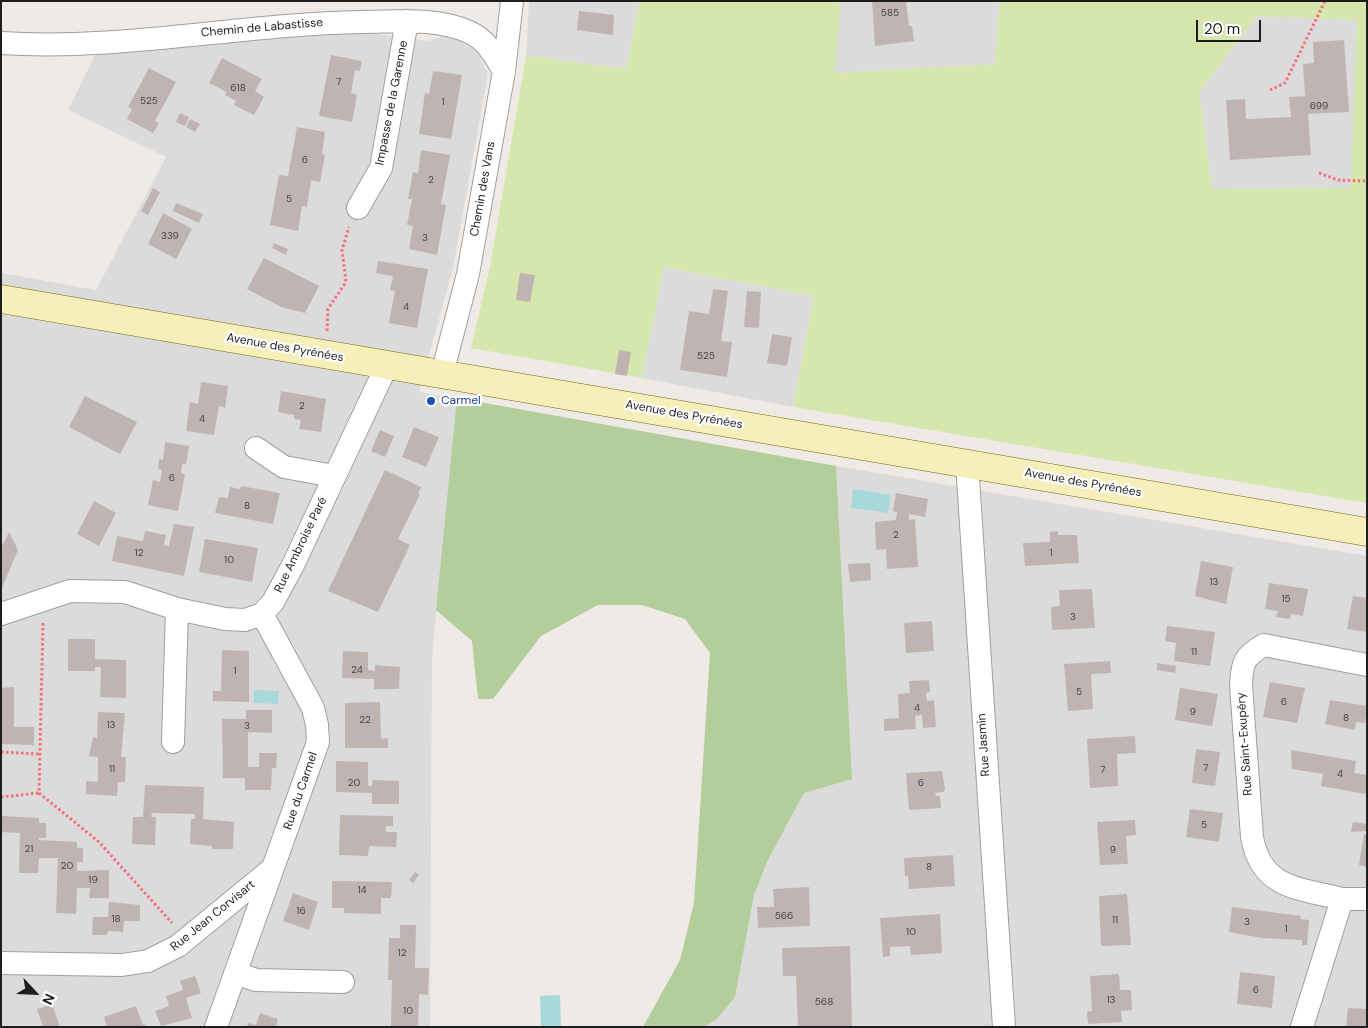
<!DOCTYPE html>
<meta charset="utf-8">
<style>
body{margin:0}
#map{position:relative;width:1368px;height:1028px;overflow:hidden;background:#efeae5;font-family:"DM Sans",sans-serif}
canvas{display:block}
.frame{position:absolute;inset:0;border:2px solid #1e1e1e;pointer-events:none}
.north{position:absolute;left:10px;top:968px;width:50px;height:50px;-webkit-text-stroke:4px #fff;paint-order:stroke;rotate:115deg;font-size:14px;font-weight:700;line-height:20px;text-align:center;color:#1e1e1e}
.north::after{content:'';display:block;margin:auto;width:18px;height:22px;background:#1e1e1e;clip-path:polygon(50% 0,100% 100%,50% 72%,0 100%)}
.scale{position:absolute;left:1196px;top:20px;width:65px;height:22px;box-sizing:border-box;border:2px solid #1e1e1e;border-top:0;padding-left:6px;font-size:15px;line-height:18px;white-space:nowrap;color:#1e1e1e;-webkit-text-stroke:4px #fff;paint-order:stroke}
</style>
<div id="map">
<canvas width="1368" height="1028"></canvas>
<div class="frame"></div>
<div class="north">N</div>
<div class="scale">20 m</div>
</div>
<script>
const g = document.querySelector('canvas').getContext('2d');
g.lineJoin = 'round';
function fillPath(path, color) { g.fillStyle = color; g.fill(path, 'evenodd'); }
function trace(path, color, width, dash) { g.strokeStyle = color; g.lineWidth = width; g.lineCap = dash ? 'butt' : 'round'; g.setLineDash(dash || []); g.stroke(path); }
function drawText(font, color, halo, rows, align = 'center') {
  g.font = font + ' "DM Sans",sans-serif'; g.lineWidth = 4.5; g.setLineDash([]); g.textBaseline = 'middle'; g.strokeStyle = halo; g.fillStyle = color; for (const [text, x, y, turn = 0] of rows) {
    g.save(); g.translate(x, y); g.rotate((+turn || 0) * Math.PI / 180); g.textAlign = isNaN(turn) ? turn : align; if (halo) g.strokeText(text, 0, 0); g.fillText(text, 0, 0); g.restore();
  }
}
const residential = new Path2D(`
 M 529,1 L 640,1 L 626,69 L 526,56 Z
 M 840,1 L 1000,1 L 995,64 L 834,73 Z
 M 1257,16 L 1357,20 L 1352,188 L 1212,189 L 1199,92 Z
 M 363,32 L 427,41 L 448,35 L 470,47 L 479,55 L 488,74 L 453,268 L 419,392 L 457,398 L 432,658 L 430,1027 L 1,1027 L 1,273 L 96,290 L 166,157 L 68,110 L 96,53 Z
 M 664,267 L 814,296 L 793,407 L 642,378 Z
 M 836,466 L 1367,556 L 1367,1027 L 704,1027 L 717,1019 L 735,997 L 754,895 L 767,862 L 804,793 L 852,778 Z`);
const grass = new Path2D(`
 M 640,1 L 840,1 L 835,73 L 995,64 L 1000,1 L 1367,1 L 1367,503 L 793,407 L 814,296 L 664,267 L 642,378 L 471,348 L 490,267 L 526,56 L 626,69 ZM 1257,16 L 1357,20 L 1351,188 L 1212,189 L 1199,92 Z`);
const forest = new Path2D(`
 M 457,398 L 836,466 L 852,779 L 804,793 L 767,862 L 754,895 L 735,997 L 717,1019 L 704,1027 L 643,1027 L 680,960 L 694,903 L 710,653 L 685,619 L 642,605 L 598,605 L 541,636 L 493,699 L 478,699 L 472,641 L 436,610 Z`);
const water = new Path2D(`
 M 853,489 L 891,495 L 888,513 L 851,508 Z
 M 254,690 L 279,691 L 278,704 L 254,703 Z
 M 560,995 L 561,1027 L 541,1027 L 540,996 Z`);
const building = new Path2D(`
 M 872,1 L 906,1 L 909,26 L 912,26 L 914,41 L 875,46 Z
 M 579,11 L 614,15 L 613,35 L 577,30 Z
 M 1344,40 L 1349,112 L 1308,114 L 1311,155 L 1230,160 L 1226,100 L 1245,99 L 1246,119 L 1291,117 L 1289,97 L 1305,96 L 1303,64 L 1314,63 L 1313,42 Z
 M 331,55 L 362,61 L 360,71 L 355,70 L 351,93 L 357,95 L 352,122 L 319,116 Z
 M 222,58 L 262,79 L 255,91 L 264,97 L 254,115 L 234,105 L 236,101 L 225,95 L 227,92 L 209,83 Z
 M 149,68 L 176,82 L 155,121 L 159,123 L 153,133 L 127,119 L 132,109 L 128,107 Z
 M 433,71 L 462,75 L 451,139 L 419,134 L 425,93 L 429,94 Z
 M 180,113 L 189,117 L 185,126 L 176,122 Z
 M 190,119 L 200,124 L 195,132 L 186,127 Z
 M 297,127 L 325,132 L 322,154 L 325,155 L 320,182 L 311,180 L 307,207 L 302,206 L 298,231 L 270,225 L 279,175 L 288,176 Z
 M 421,150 L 450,155 L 441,204 L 446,205 L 437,255 L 409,249 L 413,226 L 407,225 L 412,199 L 408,199 L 413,172 L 418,173 Z
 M 153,188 L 160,192 L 148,215 L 141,211 Z
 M 176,203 L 203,214 L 199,223 L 173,211 Z
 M 163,213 L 192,229 L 176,259 L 148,244 Z
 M 274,243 L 288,249 L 286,255 L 272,248 Z
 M 264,258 L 319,286 L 305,313 L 281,307 L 247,289 Z
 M 378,261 L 428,269 L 417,328 L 389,323 L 395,291 L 390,290 L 393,276 L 376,273 Z
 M 520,273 L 535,275 L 530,302 L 516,300 Z
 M 713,289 L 728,291 L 721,341 L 732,342 L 727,377 L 680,370 L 689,311 L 709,314 Z
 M 747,291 L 761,292 L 759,328 L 744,327 Z
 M 772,334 L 792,337 L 787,366 L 767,363 Z
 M 619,350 L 631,352 L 627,376 L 615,374 Z
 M 201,382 L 228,386 L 225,408 L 219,406 L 214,435 L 186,431 L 190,402 L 198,404 Z
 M 281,391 L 326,399 L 321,432 L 299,429 L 301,420 L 294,419 L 294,415 L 278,412 Z
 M 85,396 L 137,422 L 120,454 L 69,427 Z
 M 414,427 L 439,437 L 426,467 L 402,457 Z
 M 380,430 L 394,436 L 385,457 L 371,451 Z
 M 165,442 L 189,446 L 186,464 L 182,464 L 181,473 L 185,474 L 178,511 L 148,505 L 153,480 L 160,482 L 162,470 L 158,469 L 159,459 L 163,460 Z
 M 385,470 L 421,487 L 418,493 L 420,494 L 398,539 L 410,545 L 378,612 L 328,591 Z
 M 241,486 L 280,493 L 273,524 L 215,513 L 219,497 L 228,498 L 230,487 L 240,489 Z
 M 896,493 L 928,499 L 925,517 L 909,514 L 909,520 L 915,519 L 918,567 L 887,569 L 886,549 L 876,550 L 875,522 L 896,520 L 897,512 L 893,511 Z
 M 94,501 L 116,513 L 99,546 L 77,534 Z
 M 174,524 L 194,527 L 184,576 L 112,561 L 117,536 L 143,541 L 145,531 L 166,535 L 164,545 L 169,546 Z
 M 1058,531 L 1058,535 L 1077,535 L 1079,563 L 1025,566 L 1023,543 L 1050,542 L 1050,532 Z
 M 9,532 L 18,550 L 1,590 L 1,548 Z
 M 205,539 L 258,548 L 252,582 L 199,572 Z
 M 1201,561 L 1233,567 L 1226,604 L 1195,596 Z
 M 870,563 L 871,580 L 850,582 L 848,564 Z
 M 1269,583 L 1308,589 L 1303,616 L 1291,614 L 1290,619 L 1276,617 L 1278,611 L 1265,609 Z
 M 1092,589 L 1095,628 L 1052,630 L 1051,607 L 1060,606 L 1059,590 Z
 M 1353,596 L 1367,598 L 1367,632 L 1347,629 Z
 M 932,621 L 934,651 L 906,653 L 904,623 Z
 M 1167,626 L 1215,632 L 1210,666 L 1174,661 L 1176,643 L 1165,641 Z
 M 68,639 L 95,639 L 95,659 L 126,660 L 126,698 L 100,697 L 101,667 L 95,667 L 95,671 L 68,671 Z
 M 222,650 L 249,651 L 249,702 L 213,701 L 213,691 L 221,691 Z
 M 343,651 L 368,652 L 368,670 L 375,671 L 375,665 L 400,667 L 399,689 L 374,689 L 374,679 L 342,678 Z
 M 1110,661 L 1111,673 L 1091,674 L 1093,709 L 1068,711 L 1064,664 Z
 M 1157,663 L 1176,666 L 1175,673 L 1157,670 Z
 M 929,680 L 930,692 L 926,693 L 927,701 L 934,700 L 936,727 L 923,728 L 922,715 L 915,716 L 916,729 L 884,731 L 884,719 L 899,718 L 898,694 L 910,693 L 909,681 Z
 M 1270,682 L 1305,688 L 1297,723 L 1263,717 Z
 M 14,687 L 14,727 L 34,727 L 34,745 L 1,744 L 1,688 Z
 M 1180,688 L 1218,694 L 1212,726 L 1175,720 Z
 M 1330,700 L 1367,706 L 1365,723 L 1356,722 L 1355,730 L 1325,724 Z
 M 380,702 L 381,739 L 388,738 L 388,748 L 345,748 L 345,703 Z
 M 246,710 L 272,710 L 272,733 L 248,732 L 248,767 L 259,767 L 259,753 L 277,753 L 276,768 L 272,768 L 271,790 L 245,790 L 245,778 L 223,778 L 222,719 L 246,719 Z
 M 98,712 L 125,713 L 121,757 L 126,757 L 125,782 L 118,782 L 117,796 L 86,794 L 86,781 L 98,782 L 98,757 L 89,756 L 93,737 L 97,738 Z
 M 1135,736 L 1136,753 L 1117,754 L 1118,786 L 1090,788 L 1087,739 Z
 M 1196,749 L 1220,752 L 1215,786 L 1192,783 Z
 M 1291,750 L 1356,761 L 1354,773 L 1367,775 L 1366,794 L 1321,786 L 1323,774 L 1292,769 Z
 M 336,761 L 368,762 L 368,786 L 372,786 L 373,780 L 399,781 L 399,804 L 372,804 L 372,793 L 336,792 Z
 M 942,771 L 945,789 L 943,792 L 935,793 L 936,796 L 940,796 L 941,808 L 909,810 L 906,773 Z
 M 145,785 L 204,787 L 203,819 L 234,822 L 233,849 L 212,849 L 212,846 L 190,844 L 191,819 L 195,819 L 195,814 L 152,813 L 151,817 L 156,817 L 155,845 L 132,844 L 133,817 L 143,817 Z
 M 1190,809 L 1223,813 L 1219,842 L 1186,837 Z
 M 340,815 L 393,816 L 393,826 L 386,826 L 386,832 L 397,832 L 396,847 L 369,846 L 368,856 L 339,855 Z
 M 2,816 L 39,818 L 39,823 L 46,823 L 46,838 L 39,838 L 39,840 L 77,842 L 77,848 L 83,848 L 83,862 L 77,862 L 77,871 L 109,870 L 109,898 L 89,898 L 90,888 L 77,888 L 76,914 L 56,913 L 58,858 L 39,858 L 38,873 L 19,873 L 20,833 L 1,832 Z
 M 1135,820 L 1136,835 L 1126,836 L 1128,864 L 1100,865 L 1097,822 Z
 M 1353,822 L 1367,824 L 1367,831 L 1351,832 Z
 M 1364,834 L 1367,835 L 1367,867 L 1359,865 Z
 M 953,855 L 955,886 L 909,889 L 908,876 L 905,876 L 904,858 Z
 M 415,872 L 419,875 L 413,883 L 409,880 Z
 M 332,881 L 392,882 L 391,898 L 381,898 L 381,914 L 344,913 L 344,908 L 332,908 Z
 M 809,887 L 810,926 L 758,928 L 757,907 L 774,907 L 773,889 Z
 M 293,893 L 318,902 L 309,930 L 283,921 Z
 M 1127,894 L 1131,945 L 1101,946 L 1099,896 Z
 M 109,902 L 140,905 L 140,921 L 124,921 L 123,932 L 108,931 L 107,935 L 92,935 L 93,917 L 108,917 Z
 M 1232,907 L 1301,916 L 1300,919 L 1309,920 L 1307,945 L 1302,945 L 1302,940 L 1262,938 L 1229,932 Z
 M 940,914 L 942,953 L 911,955 L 910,946 L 890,947 L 890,956 L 883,957 L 880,918 Z
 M 400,925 L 416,925 L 415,968 L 429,968 L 428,995 L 419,994 L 418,1027 L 391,1027 L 392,980 L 388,980 L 389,938 L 400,938 Z
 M 850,946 L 852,1027 L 798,1027 L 796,976 L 783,976 L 782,948 Z
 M 1240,972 L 1275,976 L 1272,1008 L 1237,1004 Z
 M 1119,974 L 1120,990 L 1131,990 L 1132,1010 L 1121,1011 L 1122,1022 L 1088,1024 L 1087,1012 L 1092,1011 L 1090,976 Z
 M 195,976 L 201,993 L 186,998 L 192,1018 L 161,1026 L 155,1011 L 169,1006 L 166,996 L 183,990 L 180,981 Z
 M 52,1004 L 60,1027 L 43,1027 L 37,1009 Z
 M 136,1006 L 143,1025 L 145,1024 L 146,1027 L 107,1027 L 104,1017 Z
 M 1348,1008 L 1367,1009 L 1367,1027 L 1346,1027 Z
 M 260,1013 L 278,1019 L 276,1027 L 247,1027 L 248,1023 L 256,1025 Z`);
const path = new Path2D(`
 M 1270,90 L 1285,83 L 1325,1
 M 1319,173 L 1338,180 L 1367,181
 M 327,331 L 328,309 L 346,282 L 342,250 L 349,227
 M 43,623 L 39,793 L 99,842 L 172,923
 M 1,752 L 40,754
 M 1,797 L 39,793`);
const street = new Path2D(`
 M 1,43 C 121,51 241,24 361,22 C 396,22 436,17 469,32 C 487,40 494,55 504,71
 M 358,208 L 381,168 L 407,21
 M 442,374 L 468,274 L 504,71 L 512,1
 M 256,448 L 284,467 L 334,476
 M 967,463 L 1004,1027
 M 1,614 L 70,591 L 125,592 L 177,609 L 225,619 L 245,620 L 262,614 L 273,602 L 293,565 L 387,365
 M 173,742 L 177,609
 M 1342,899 C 1299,888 1261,889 1252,837 L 1241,685 C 1242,663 1244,656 1264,645 L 1367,665
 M 1,963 L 122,965 L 148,961 L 178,946 L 273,868
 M 235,973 L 256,980 L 343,982
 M 216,1027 L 318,742 L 317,725 L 313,708 L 262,614
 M 1302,1027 L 1342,899 L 1367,899`);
const secondary = new Path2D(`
 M 1,299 L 1367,532`);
const markers = [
 [431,401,5,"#1a4fb4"]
];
const numberNames = [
 ["585",890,13],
 ["7",339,82],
 ["618",238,88],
 ["525",149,101],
 ["1",443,102],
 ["699",1319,106],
 ["6",305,160],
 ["2",431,180],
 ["5",289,199],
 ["339",170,236],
 ["3",425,238],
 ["4",406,307],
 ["525",706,356],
 ["2",302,406],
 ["4",202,419],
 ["6",172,478],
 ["8",247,506],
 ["2",896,535],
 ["12",139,553],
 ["1",1051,553],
 ["10",229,560],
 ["13",1214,582],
 ["15",1286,599],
 ["3",1073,617],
 ["11",1194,652],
 ["24",357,670],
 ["1",235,671],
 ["5",1079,692],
 ["6",1284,702],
 ["4",917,708],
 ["9",1193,712],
 ["8",1346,718],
 ["22",365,720],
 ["13",111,725],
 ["3",247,726],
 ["7",1206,768],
 ["11",112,769],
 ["7",1103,770],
 ["4",1340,774],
 ["20",354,783],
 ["6",921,783],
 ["5",1204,825],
 ["21",29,849],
 ["9",1113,850],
 ["20",67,866],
 ["8",929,867],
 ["19",93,880],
 ["14",362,890],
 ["16",301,911],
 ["566",784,916],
 ["18",116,919],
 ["11",1115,920],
 ["3",1247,922],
 ["1",1286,929],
 ["10",911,932],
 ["12",402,953],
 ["6",1256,990],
 ["13",1111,1000],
 ["568",824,1002],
 ["10",408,1011]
];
const streetNames = [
 ["Chemin de Labastisse",262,28,-5],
 ["Impasse de la Garenne",392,103,-79],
 ["Chemin des Vans",483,189,-80],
 ["Avenue des Pyrénées",285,348,10],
 ["Avenue des Pyrénées",684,415,10],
 ["Avenue des Pyrénées",1083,483,10],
 ["Rue Ambroise Paré",301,545,-64],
 ["Rue Saint-Exupéry",1245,744,-94],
 ["Rue Jasmin",984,745,-94],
 ["Rue du Carmel",301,791,-71],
 ["Rue Jean Corvisart",213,916,-39]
];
const transitNames = [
 ["Carmel",441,401]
];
fillPath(residential, '#dcdbdc');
fillPath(grass, '#d5e7ac');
fillPath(forest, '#b3cd9b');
fillPath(water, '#a7d9db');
fillPath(building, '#bfb4b1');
trace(street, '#9f9f9f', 24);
trace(secondary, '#726908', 29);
trace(path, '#f5707c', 3, [2.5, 2.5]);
trace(street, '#fff', 22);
trace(secondary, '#f7efba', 28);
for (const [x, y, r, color] of markers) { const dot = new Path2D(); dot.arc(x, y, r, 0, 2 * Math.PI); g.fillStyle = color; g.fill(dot); trace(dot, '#fff', 2); }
drawText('10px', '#464443', null, numberNames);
drawText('12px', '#1e1e1e', '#fff', streetNames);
drawText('12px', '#164399', '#fff', transitNames, 'left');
</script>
